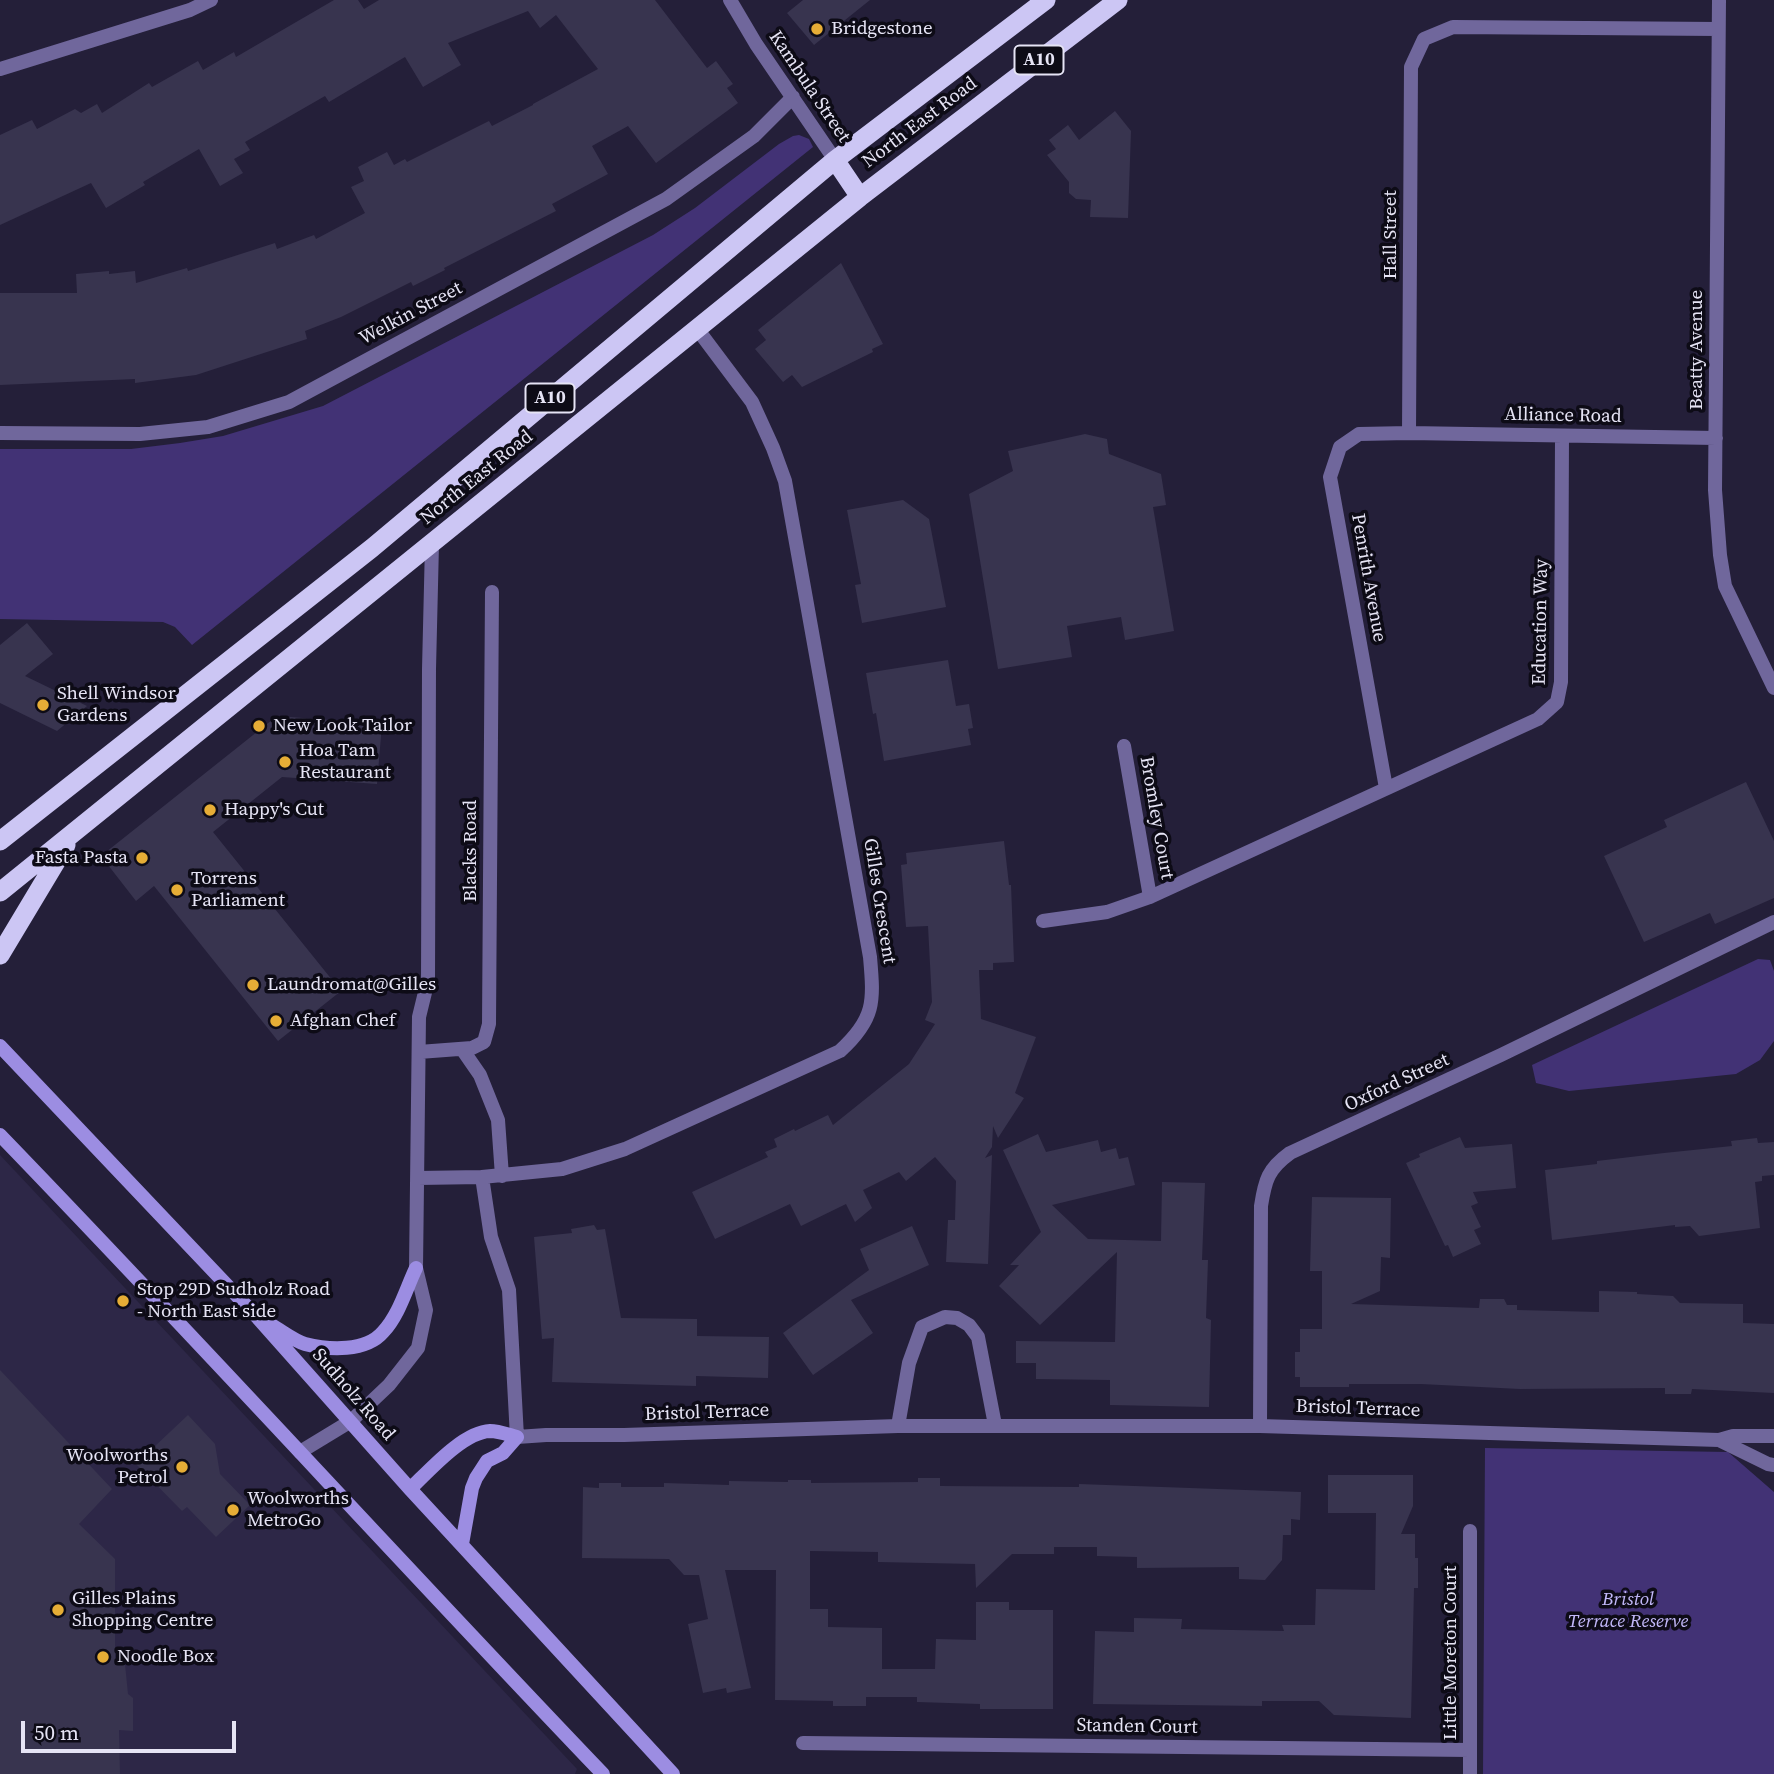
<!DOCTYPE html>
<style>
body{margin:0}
#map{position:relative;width:1774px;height:1774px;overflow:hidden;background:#241f39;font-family:"Source Serif 4",serif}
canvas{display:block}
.scale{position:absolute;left:21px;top:1721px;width:215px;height:32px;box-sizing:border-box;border:4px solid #e6e4f5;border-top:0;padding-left:9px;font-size:21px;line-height:24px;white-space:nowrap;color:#e6e4f5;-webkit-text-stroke:5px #0d0b16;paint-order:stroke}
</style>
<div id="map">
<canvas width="1774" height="1774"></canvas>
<div class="scale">50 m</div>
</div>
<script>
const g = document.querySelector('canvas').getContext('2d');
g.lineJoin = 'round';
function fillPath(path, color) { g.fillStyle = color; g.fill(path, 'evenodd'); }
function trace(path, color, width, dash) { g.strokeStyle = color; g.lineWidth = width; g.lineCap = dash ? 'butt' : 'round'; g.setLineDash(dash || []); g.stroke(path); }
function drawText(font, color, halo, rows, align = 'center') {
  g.font = font + ' "Source Serif 4",serif'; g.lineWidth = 7; g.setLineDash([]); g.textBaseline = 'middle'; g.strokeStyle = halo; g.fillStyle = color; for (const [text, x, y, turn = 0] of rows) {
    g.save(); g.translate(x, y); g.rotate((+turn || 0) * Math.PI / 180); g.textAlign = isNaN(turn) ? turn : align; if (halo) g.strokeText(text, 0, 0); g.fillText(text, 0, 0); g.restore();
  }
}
const built = new Path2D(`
 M 0,1155 L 577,1769 L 575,1774 L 0,1774 Z`);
const green = new Path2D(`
 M 799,135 L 809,139 L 813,147 L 192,645 L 175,627 L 163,622 L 0,619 L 0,449 L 131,449 L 180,443 L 223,436 L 323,406 L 653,235 L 695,208 L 779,144 L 793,136 Z
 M 1758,959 L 1770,960 L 1774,971 L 1774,1041 L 1760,1060 L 1736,1074 L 1569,1091 L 1536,1083 L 1532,1065 Z
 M 1485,1448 L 1728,1452 L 1774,1492 L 1774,1774 L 1483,1774 Z`);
const building = new Path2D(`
 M 334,0 L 358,0 L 364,9 L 379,0 L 655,0 L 707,68 L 716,61 L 733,84 L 727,88 L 738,103 L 656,163 L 628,126 L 592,146 L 608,174 L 552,204 L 556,211 L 444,268 L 445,270 L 413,286 L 411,282 L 341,317 L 305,331 L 307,339 L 196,375 L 135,383 L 135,379 L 0,385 L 0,293 L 77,293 L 76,274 L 109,271 L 109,274 L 135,271 L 136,283 L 187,268 L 188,271 L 275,243 L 277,249 L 314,235 L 316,239 L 365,213 L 351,187 L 364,181 L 358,167 L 387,152 L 394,165 L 405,159 L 407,162 L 489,121 L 492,126 L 533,105 L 533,104 L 598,69 L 556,15 L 540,28 L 528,11 L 448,43 L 461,65 L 423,87 L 405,57 L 329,102 L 325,96 L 245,142 L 250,150 L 234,159 L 243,173 L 220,186 L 199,149 L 143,182 L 145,185 L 106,208 L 91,183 L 0,225 L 0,135 L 32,120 L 37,129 L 75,109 L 81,113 L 97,104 L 102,113 L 149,83 L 152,87 L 198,61 L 203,70 L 234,52 L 236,57 Z
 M 803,0 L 870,0 L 814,45 L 787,13 Z
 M 1115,111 L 1131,131 L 1128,218 L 1090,217 L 1091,200 L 1076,199 L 1069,193 L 1069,182 L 1047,155 L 1056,149 L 1049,140 L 1068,125 L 1079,140 Z
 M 841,263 L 883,344 L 872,349 L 873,352 L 802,387 L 792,375 L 783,382 L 755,349 L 766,340 L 758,330 Z
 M 1085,434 L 1107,439 L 1109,454 L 1161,474 L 1166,505 L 1153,507 L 1174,631 L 1125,640 L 1121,617 L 1067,626 L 1072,657 L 998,669 L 969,494 L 1013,471 L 1008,451 Z
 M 903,500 L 929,519 L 946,607 L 862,623 L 855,585 L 861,584 L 847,510 Z
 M 27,623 L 53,654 L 25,676 L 87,706 L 57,731 L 0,703 L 0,645 Z
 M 948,660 L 956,706 L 969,704 L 973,728 L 968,729 L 971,745 L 884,761 L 876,713 L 873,714 L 866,673 Z
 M 277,716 L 382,724 L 377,784 L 282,777 L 213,832 L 341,991 L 278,1041 L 154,886 L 136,901 L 101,856 Z
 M 1746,782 L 1774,841 L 1774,898 L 1715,924 L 1710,913 L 1644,942 L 1604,856 L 1667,827 L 1664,820 Z
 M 1004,841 L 1009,885 L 1011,885 L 1014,962 L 993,963 L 993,970 L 979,970 L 981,1019 L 1036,1037 L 1015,1093 L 1024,1098 L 998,1138 L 993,1126 L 992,1147 L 985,1158 L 992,1155 L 988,1264 L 946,1262 L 948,1220 L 955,1220 L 956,1181 L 935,1157 L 906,1181 L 899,1172 L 863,1190 L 872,1208 L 855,1222 L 846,1204 L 801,1226 L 790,1204 L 715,1239 L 692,1192 L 768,1157 L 765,1152 L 777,1147 L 774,1139 L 794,1129 L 795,1131 L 828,1115 L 833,1125 L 909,1064 L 935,1024 L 925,1020 L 932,1002 L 928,926 L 906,927 L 901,865 L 907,864 L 906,853 Z
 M 1038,1134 L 1046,1152 L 1098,1140 L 1101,1152 L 1116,1148 L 1119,1159 L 1128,1157 L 1135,1185 L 1052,1205 L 1088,1239 L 1161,1241 L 1162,1182 L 1205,1183 L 1202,1260 L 1208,1260 L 1206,1318 L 1211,1320 L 1209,1407 L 1110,1405 L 1110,1380 L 1036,1379 L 1036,1363 L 1016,1363 L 1016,1341 L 1115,1342 L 1117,1252 L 1040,1325 L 999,1286 L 1019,1265 L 1010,1265 L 1041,1232 L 1003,1150 Z
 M 1460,1137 L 1465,1148 L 1512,1144 L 1516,1188 L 1473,1192 L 1478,1203 L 1471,1206 L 1481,1227 L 1474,1230 L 1481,1244 L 1453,1257 L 1448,1245 L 1445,1246 L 1406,1163 L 1420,1157 L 1419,1154 Z
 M 1757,1138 L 1758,1143 L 1774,1142 L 1774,1175 L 1762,1176 L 1762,1181 L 1755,1182 L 1760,1228 L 1699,1236 L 1690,1226 L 1675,1227 L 1675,1225 L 1552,1240 L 1545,1170 L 1597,1164 L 1597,1161 L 1664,1153 L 1732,1146 L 1731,1141 Z
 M 1312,1197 L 1391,1198 L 1390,1258 L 1381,1257 L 1380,1291 L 1351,1304 L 1479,1308 L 1480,1299 L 1504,1299 L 1507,1305 L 1517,1305 L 1517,1310 L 1599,1312 L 1599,1291 L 1637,1292 L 1637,1294 L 1673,1296 L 1680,1303 L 1743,1304 L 1743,1323 L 1774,1324 L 1774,1393 L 1692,1389 L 1691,1394 L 1665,1394 L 1665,1388 L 1520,1389 L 1421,1384 L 1349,1384 L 1349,1387 L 1300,1387 L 1300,1377 L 1295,1377 L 1295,1352 L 1300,1352 L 1300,1329 L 1322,1329 L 1322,1271 L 1310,1271 Z
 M 594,1225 L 597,1230 L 605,1229 L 621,1318 L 697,1319 L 697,1336 L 769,1337 L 768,1378 L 696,1376 L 696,1386 L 552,1382 L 554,1338 L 542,1339 L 534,1237 L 572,1233 L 571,1229 Z
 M 912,1226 L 929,1265 L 851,1300 L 873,1333 L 813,1375 L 783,1333 L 869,1270 L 860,1249 Z
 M 0,1370 L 112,1489 L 79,1524 L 115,1559 L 115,1662 L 125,1664 L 128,1694 L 133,1698 L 133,1731 L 119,1730 L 120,1774 L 0,1774 Z
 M 188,1415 L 215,1444 L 220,1474 L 250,1505 L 216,1537 L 187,1507 L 182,1511 L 136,1464 Z
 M 1328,1475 L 1413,1475 L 1413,1506 L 1401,1534 L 1415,1534 L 1415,1558 L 1418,1558 L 1418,1588 L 1414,1588 L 1411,1718 L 1334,1715 L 1319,1701 L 1262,1701 L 1262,1706 L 1093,1704 L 1095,1631 L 1134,1632 L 1134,1618 L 1182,1619 L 1181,1629 L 1284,1631 L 1282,1625 L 1315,1625 L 1316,1589 L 1375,1590 L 1376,1513 L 1328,1513 Z
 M 918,1478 L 940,1478 L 940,1486 L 1079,1487 L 1079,1484 L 1301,1492 L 1300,1520 L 1291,1519 L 1291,1535 L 1283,1535 L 1282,1560 L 1265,1580 L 1239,1579 L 1239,1567 L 1137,1568 L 1137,1557 L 1097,1556 L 1097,1547 L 1054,1547 L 1054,1554 L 1012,1554 L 976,1588 L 975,1564 L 878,1562 L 878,1552 L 810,1551 L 810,1609 L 828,1609 L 828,1627 L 882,1628 L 882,1669 L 935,1669 L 936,1639 L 976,1640 L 976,1602 L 1009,1602 L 1009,1610 L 1053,1610 L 1053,1709 L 980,1709 L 980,1704 L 917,1702 L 917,1697 L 866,1697 L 866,1706 L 833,1706 L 833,1701 L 775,1700 L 776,1570 L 725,1570 L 751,1688 L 727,1693 L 726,1688 L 703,1693 L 688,1624 L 708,1619 L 699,1575 L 684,1575 L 669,1559 L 582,1558 L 583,1487 L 599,1488 L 599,1483 L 621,1483 L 621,1487 L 664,1487 L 664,1483 L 729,1485 L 729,1481 L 788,1482 L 788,1480 L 811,1480 L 811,1483 L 918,1482 Z`);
const minor = new Path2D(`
 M 730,0 L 756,44 L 835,160
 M 1719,0 L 1715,490 L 1720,555 L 1725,586 L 1774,688
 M 0,69 L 190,10 L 211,0
 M 0,433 L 140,434 L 208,427 L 289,402 L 666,199 L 754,136 L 793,97
 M 1409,433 L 1411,67 L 1424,39 L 1453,27 L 1718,29
 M 1124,746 L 1150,897
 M 1386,788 L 1330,477 L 1340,447 L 1359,434 L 1409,433 L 1716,438
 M 1043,921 L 1107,912 L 1150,897 L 1538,719 L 1557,702 L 1561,682 L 1562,436
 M 462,1049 L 480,1075 L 498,1120 L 502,1176
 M 419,1052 L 472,1048 L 484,1042 L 489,1024 L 492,592
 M 482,1177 L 491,1237 L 509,1290 L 517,1437 L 546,1435 L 624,1435 L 898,1426 L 1260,1426 L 1719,1440 L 1733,1436 L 1774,1436
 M 418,1178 L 482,1177 L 562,1169 L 625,1149 L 840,1051 C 875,1019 874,1002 870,957 L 785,481 L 773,448 L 752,402 L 698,330
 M 898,1426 L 909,1363 L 922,1327 L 945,1317 L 957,1318 L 969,1325 L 978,1337 L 995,1425
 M 1260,1426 L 1261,1206 C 1265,1180 1268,1169 1290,1153 L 1501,1055 L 1774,922
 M 1719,1440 L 1768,1464 L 1774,1465
 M 300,1452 L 351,1421 L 389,1385 L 418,1348 L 426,1310 L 416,1268 L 419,1017 L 428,980 L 429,669 L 432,544
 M 803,1743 L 1470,1750
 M 1470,1774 L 1470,1531`);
const secondary = new Path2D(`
 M 0,1046 L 258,1318 L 410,1489 L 673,1774
 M 0,1135 C 204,1346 401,1563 603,1774
 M 271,1325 C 282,1331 294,1341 305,1344 C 329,1350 366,1352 383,1332 C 399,1315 406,1289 416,1268
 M 410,1489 C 429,1471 463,1432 490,1431 C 499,1431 509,1435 517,1437 L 503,1453 L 487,1461 L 476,1478 L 472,1488 L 462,1544`);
const trunk = new Path2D(`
 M 835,160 L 860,197
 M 0,841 L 372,548 L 835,160 L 1046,0
 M 0,892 L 860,197 L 1118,0
 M 0,955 L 66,845`);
const markers = [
 [817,29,7,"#e6ad36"],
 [43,705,7,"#e6ad36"],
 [259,726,7,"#e6ad36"],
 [285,762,7,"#e6ad36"],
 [210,810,7,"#e6ad36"],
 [142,858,7,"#e6ad36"],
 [177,890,7,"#e6ad36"],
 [253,985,7,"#e6ad36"],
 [276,1021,7,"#e6ad36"],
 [123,1301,7,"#e6ad36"],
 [182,1467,7,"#e6ad36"],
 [233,1510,7,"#e6ad36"],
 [58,1610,7,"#e6ad36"],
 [103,1657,7,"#e6ad36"]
];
const shields = [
 [1039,60,49],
 [550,398,49]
];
const shieldNames = [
 ["A10",1039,60],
 ["A10",550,398]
];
const poiNames = [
 ["Bridgestone",831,29],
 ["Shell Windsor",57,694],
 ["Gardens",57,716],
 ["New Look Tailor",273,726],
 ["Hoa Tam",299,751],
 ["Restaurant",299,773],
 ["Happy's Cut",224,810],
 ["Fasta Pasta",128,858,"right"],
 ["Torrens",191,879],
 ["Parliament",191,901],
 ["Laundromat@Gilles",267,985],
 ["Afghan Chef",290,1021],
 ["Stop 29D Sudholz Road",137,1290],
 ["- North East side",137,1312],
 ["Woolworths",168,1456,"right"],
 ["Petrol",168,1478,"right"],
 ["Woolworths",247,1499],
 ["MetroGo",247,1521],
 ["Gilles Plains",72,1599],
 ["Shopping Centre",72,1621],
 ["Noodle Box",117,1657]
];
const streetNames = [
 ["Kambula Street",809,87,56],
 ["North East Road",920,123,-37],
 ["Hall Street",1391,235,-90],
 ["Welkin Street",411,314,-28],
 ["Beatty Avenue",1697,350,-90],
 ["Alliance Road",1563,416,1],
 ["North East Road",477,478,-39],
 ["Penrith Avenue",1368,578,80],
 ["Education Way",1541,622,-89],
 ["Bromley Court",1156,818,80],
 ["Blacks Road",471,851,-90],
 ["Gilles Crescent",879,901,81],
 ["Oxford Street",1397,1083,-25],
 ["Sudholz Road",353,1395,49],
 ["Bristol Terrace",1358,1409,2],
 ["Bristol Terrace",707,1413,-2],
 ["Little Moreton Court",1451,1653,-90],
 ["Standen Court",1137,1727,1]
];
const parkNames = [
 ["Bristol",1628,1600],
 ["Terrace Reserve",1628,1622]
];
fillPath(built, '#2d2747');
fillPath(green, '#423275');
fillPath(building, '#38344f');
trace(minor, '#70679c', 14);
trace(secondary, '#9c8de2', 14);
trace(trunk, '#ccc6f4', 19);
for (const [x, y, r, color] of markers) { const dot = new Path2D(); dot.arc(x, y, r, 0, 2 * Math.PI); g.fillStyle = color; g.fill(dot); trace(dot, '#0d0b16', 2.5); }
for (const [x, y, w] of shields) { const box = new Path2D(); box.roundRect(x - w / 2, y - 14.5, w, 29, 5); g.fillStyle = '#0d0b16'; g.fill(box); trace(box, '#e6e4f5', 2); }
drawText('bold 18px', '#e6e4f5', null, shieldNames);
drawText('19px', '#e6e4f5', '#0d0b16', poiNames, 'left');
drawText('19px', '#e6e4f5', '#0d0b16', streetNames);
drawText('italic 19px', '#c2b8f9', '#0d0b16', parkNames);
</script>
